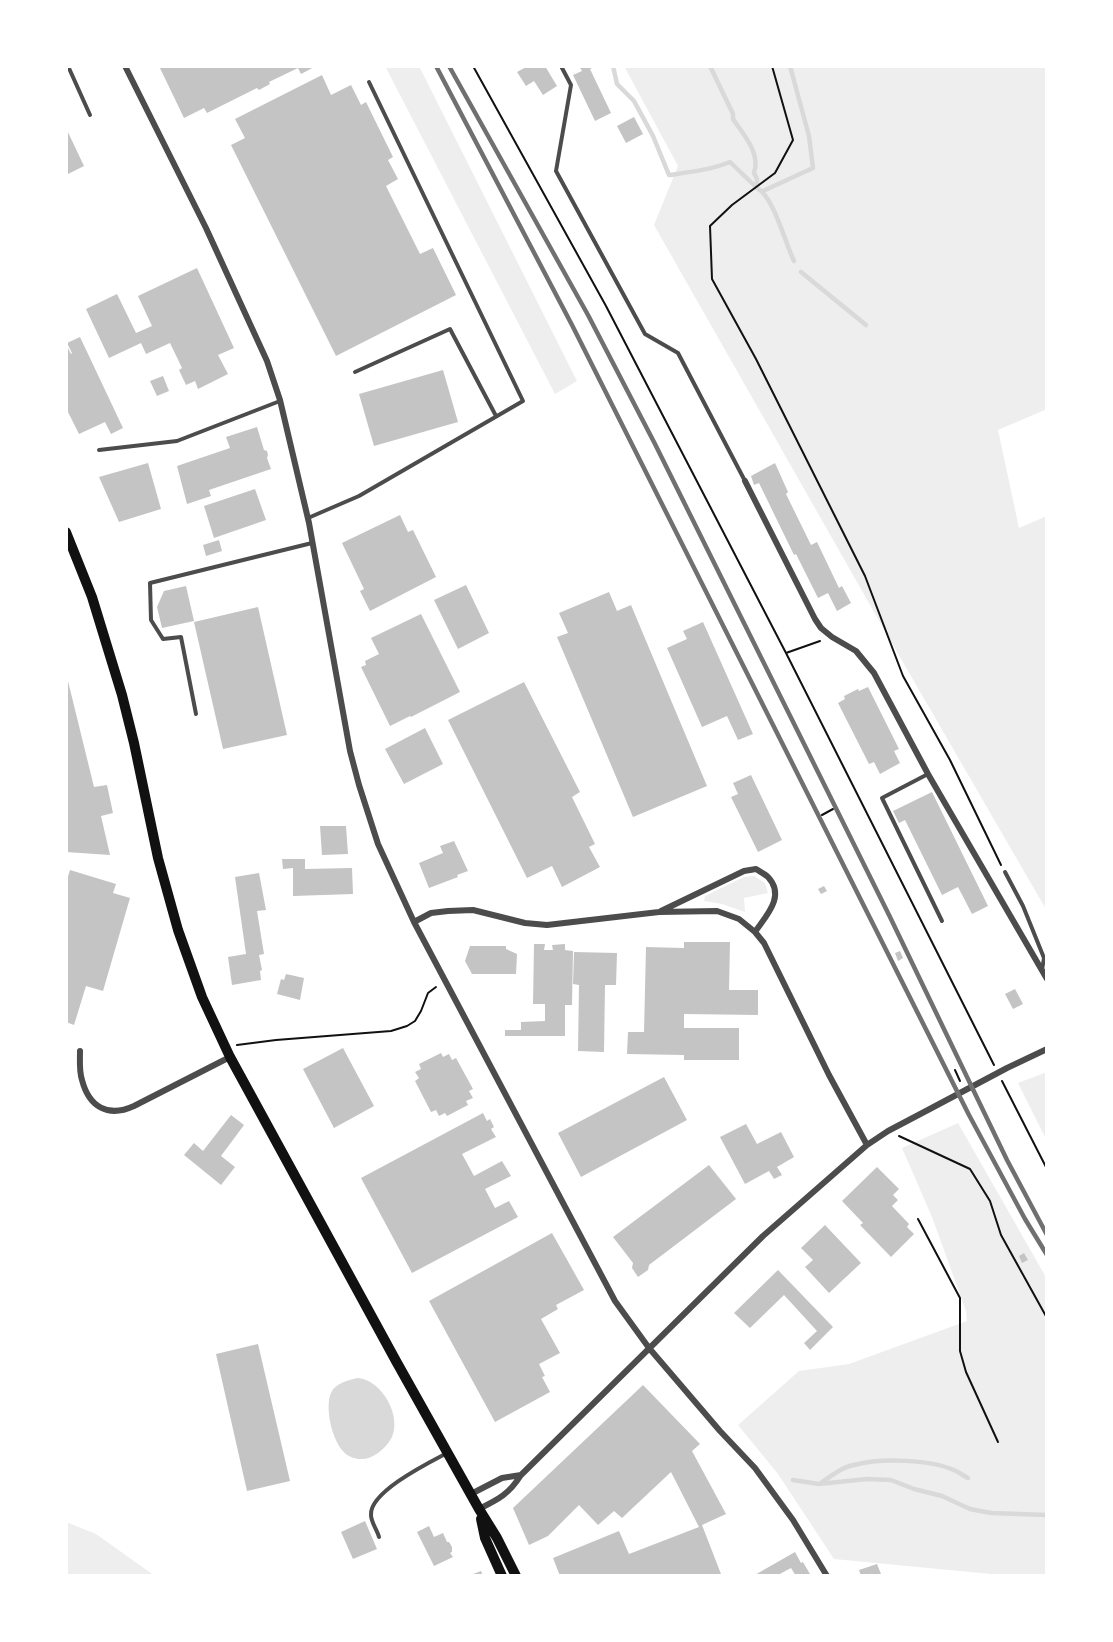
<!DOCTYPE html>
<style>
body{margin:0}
#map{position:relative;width:1113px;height:1642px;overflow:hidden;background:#fff;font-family:"Fira Sans",sans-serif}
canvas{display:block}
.frame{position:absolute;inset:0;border:68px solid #fff;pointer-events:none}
</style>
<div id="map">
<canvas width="1113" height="1642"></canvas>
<div class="frame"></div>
</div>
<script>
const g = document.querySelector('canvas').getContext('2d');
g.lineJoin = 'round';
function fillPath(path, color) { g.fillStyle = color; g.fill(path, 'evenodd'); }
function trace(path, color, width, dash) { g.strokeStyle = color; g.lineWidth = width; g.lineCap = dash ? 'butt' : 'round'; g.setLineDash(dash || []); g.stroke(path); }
const green = new Path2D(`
 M 385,66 L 419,66 L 577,381 L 555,394 Z
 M 624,66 L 1047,66 L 1047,409 L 998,430 L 1019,528 L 1047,516 L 1047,911 L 886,633 L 654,225 L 678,166 Z
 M 754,876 L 765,883 L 768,893 L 744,898 L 745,912 L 722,904 L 704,901 L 705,896 L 744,877 Z
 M 1047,1072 L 1047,1141 L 1018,1083 Z
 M 958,1123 L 1047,1279 L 1047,1576 L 1012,1576 L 834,1559 L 778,1474 L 738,1425 L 799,1371 L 849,1364 L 967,1321 L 966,1311 L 932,1217 L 902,1148 Z
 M 66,1522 L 96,1534 L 155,1576 L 66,1576 Z`);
const water = new Path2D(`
 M 358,1378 C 382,1380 403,1417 391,1439 C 382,1453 366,1465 349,1456 C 333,1448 324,1408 331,1393 C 335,1383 349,1380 358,1378 Z`);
const stream = new Path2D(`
 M 613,66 L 617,84 L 634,101 L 653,136 L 669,175 C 690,172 710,170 730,162 L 757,188
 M 710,66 L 733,114 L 733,119 C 743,134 761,153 754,173 L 757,179 L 757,188 C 774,197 785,243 794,261
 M 763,191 L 813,168 L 809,136 L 790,66
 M 801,272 L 866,325
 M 793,1480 L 819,1484 L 867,1479 L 891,1480 L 914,1489 L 942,1496 L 970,1509 L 991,1513 L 1047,1515
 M 821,1483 C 831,1476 842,1467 854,1465 C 881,1458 931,1459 956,1471 C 960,1473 964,1476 968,1478`);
const building = new Path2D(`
 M 159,66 L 316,66 L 301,74 L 298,68 L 269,82 L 270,84 L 259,90 L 257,88 L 207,113 L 204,108 L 184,118 Z
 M 528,66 L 545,66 L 557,86 L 543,95 L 534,81 L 526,86 L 517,72 Z
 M 579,66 L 596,66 L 590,69 L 611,113 L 595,121 L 573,75 L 582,71 Z
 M 322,75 L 331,95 L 351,85 L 361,105 L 366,102 L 393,157 L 388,160 L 398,179 L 386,186 L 420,254 L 433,248 L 456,295 L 336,356 L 231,145 L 245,138 L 235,119 Z
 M 634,117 L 643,134 L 626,143 L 617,126 Z
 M 66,128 L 84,166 L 66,175 Z
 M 197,268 L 234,348 L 218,355 L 228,374 L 198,389 L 195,381 L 186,385 L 179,370 L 182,368 L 170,343 L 146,354 L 141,343 L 109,358 L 86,309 L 117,294 L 136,333 L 152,326 L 138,296 Z
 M 80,337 L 123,428 L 111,434 L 105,422 L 79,434 L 66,408 L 66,344 L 71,354 L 72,353 L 67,343 Z
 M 443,370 L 458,422 L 374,446 L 359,394 Z
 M 163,376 L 169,391 L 157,396 L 150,381 Z
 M 257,427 L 264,450 L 267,451 L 268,455 L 267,458 L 271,469 L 209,490 L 211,496 L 187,504 L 177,466 L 230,448 L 226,437 Z
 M 148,463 L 161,509 L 119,522 L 99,477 Z
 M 775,463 L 788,492 L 786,494 L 811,545 L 817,542 L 839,588 L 842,586 L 851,603 L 837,611 L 828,593 L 818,598 L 796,554 L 794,555 L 759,483 L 754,485 L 751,476 Z
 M 255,489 L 266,520 L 214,538 L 204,506 Z
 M 400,515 L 408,532 L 413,530 L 436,577 L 370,611 L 360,591 L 364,589 L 342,543 Z
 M 219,540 L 222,551 L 206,556 L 203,545 Z
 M 466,585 L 489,633 L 458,649 L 434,600 Z
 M 186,586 L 194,621 L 162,628 L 157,607 L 164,591 Z
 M 609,592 L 617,611 L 631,605 L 707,786 L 633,817 L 557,637 L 568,633 L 559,613 Z
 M 258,607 L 287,735 L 223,749 L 194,622 Z
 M 421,614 L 460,692 L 411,717 L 410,716 L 390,726 L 361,667 L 366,665 L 365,661 L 379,654 L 371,638 Z
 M 703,622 L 753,734 L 738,740 L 727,716 L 702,727 L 667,648 L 687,639 L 683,631 Z
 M 66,673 L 94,787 L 107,785 L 113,813 L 101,816 L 110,855 L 66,852 Z
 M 524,682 L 580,792 L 572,797 L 595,844 L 589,847 L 600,867 L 562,887 L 552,866 L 527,878 L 448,720 Z
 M 868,687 L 899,749 L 894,751 L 900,763 L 880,774 L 874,762 L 869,764 L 838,703 L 845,699 L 844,696 L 858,689 L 859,691 Z
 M 425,728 L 443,764 L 404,784 L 385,749 Z
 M 751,775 L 782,840 L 758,852 L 731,797 L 738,794 L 733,783 Z
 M 932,792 L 988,906 L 972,914 L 958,887 L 942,895 L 905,820 L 899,823 L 893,811 Z
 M 320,826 L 346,826 L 348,854 L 322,855 Z
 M 454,841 L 468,871 L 457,875 L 458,877 L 429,888 L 419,863 L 443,853 L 440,846 Z
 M 282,859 L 305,859 L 305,869 L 352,868 L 353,894 L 293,896 L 293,868 L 283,869 Z
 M 70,870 L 116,884 L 113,893 L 130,898 L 103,991 L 86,986 L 74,1025 L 66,1022 L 66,883 Z
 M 259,873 L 266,910 L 257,911 L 264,954 L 259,955 L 262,970 L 260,971 L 261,980 L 232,985 L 228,957 L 246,954 L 235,877 Z
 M 824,886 L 827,891 L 821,894 L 818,889 Z
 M 684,942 L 730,942 L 729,990 L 758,990 L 758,1015 L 684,1014 L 684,1028 L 739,1028 L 739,1060 L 684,1060 L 684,1055 L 627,1054 L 628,1032 L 644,1032 L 646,947 L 684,948 Z
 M 534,944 L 545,944 L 544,950 L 553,950 L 552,945 L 565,944 L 565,950 L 573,951 L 572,1005 L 565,1005 L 565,1036 L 505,1036 L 505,1030 L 521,1030 L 521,1022 L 545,1021 L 545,1004 L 533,1004 Z
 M 470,946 L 506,946 L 506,949 L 517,954 L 516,974 L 472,974 L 465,961 Z
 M 900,951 L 903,958 L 898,961 L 895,953 Z
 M 574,952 L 617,953 L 616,985 L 605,985 L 604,1052 L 578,1051 L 579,985 L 573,984 Z
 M 286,974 L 304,978 L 300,1000 L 277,994 L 281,979 L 284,980 Z
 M 1015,989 L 1023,1004 L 1013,1009 L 1005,994 Z
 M 343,1048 L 374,1106 L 334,1128 L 303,1069 Z
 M 441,1053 L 443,1057 L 449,1054 L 452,1060 L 456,1058 L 473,1089 L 469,1091 L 473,1098 L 466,1101 L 468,1105 L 447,1116 L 445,1113 L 439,1116 L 436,1110 L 431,1112 L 415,1081 L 419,1078 L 415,1072 L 421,1069 L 419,1064 Z
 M 664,1077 L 687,1120 L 581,1177 L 558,1133 Z
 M 483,1113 L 487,1121 L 490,1119 L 494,1127 L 491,1129 L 496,1137 L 462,1154 L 474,1176 L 502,1161 L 511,1176 L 485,1189 L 495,1208 L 509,1201 L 518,1217 L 412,1273 L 361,1178 Z
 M 231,1115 L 244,1125 L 221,1156 L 235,1167 L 221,1185 L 184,1155 L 194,1143 L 203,1151 Z
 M 746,1124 L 757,1144 L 781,1132 L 794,1157 L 777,1167 L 782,1175 L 774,1179 L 769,1171 L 745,1184 L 720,1137 Z
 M 709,1165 L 736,1199 L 649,1265 L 648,1270 L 638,1277 L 632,1268 L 633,1263 L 613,1237 Z
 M 877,1167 L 899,1189 L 893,1195 L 898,1200 L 892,1206 L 909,1224 L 907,1227 L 914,1234 L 891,1257 L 860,1225 L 863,1223 L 842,1201 Z
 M 825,1225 L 861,1263 L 829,1293 L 805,1267 L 813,1260 L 801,1248 Z
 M 552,1233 L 584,1290 L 556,1305 L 558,1309 L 541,1319 L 560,1353 L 539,1364 L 545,1376 L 542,1377 L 550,1392 L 495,1422 L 429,1301 Z
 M 1024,1253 L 1028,1260 L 1022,1263 L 1019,1256 Z
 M 778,1270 L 833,1327 L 810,1350 L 804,1343 L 817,1331 L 784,1295 L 750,1328 L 734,1313 Z
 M 258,1344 L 290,1481 L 247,1491 L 216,1354 Z
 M 643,1385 L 700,1444 L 692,1451 L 726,1514 L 702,1525 L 721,1574 L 716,1576 L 675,1576 L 674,1575 L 670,1576 L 560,1576 L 553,1558 L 619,1531 L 629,1554 L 699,1527 L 671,1472 L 622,1518 L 614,1511 L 598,1525 L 579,1505 L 548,1536 L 529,1545 L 513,1508 Z
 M 365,1521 L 377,1549 L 353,1559 L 341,1532 Z
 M 429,1526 L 434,1537 L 443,1533 L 447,1542 L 449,1542 L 452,1547 L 452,1552 L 450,1553 L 453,1557 L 434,1566 L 417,1532 Z
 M 795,1552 L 801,1563 L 803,1562 L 810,1574 L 805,1576 L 796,1576 L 791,1568 L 776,1576 L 753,1576 Z
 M 877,1564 L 881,1574 L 877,1576 L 861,1576 L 859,1570 Z
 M 481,1571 L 483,1576 L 468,1576 Z`);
const path = new Path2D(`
 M 473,66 L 606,306 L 786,653 L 994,1065
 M 772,66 L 793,140 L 775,173 L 732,205 L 710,226 L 712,279 L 756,359 L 865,576 L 903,676 L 950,760 L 1001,865
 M 786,653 L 820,641
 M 822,815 L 833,809
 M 237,1045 L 276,1040 L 391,1031 L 407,1026 L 415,1021 L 421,1011 L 428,993 L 436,987
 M 955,1070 L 960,1081
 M 1002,1081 L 1047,1169
 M 899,1136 L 970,1169 L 990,1201 L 1001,1235 L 1047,1318
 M 918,1219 L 960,1298 L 960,1351 L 966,1372 L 998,1442`);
const service = new Path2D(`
 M 68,66 L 90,115
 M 561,66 L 571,85 L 556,171 L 645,334 L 678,353 L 745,481
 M 355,372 L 450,329 L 496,416
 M 99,450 L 177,441 L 280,401
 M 308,518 L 359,496 L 523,401 L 369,82
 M 196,714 L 181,637 L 163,639 L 151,620 L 150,583 L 312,543
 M 928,774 L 882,798 L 942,921
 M 1005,872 L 1023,906 L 1044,958 L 1042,970
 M 379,1537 C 377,1530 371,1522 371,1515 C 369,1492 430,1462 447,1453`);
const minor = new Path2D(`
 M 125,66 L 206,228 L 267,361 L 280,400 L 309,523 L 350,751 L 359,785 L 378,844 L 414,922 L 615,1301 L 649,1348 L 720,1431 L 755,1468 L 793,1520 L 827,1576
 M 745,481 L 815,619 L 821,628 L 832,637 L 856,651 L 874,673 L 928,774 L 1047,979
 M 661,911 L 744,871 L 756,869 C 759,871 765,874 768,877 C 786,896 766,916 755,932
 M 414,922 L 431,913 L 448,911 L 473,910 L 525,923 L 547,925 L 659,912 L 717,911 L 739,919 L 755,932 L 764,943 L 829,1075 L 867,1145
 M 80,1051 C 80,1060 79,1071 82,1080 C 89,1107 108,1118 134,1106 L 230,1057
 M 471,1494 L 502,1478 L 521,1475
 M 479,1509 C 499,1499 509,1494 521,1475 L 763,1236 L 867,1145 L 888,1131 L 926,1111 L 1007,1068 L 1047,1049`);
const secondary = new Path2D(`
 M 66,532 L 92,597 L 122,695 L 134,743 L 158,858 L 178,930 L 202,997 L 230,1057 L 396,1361 L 479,1509 L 497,1538 L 516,1576
 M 481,1519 L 485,1538 L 502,1576`);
const rail = new Path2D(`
 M 436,66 L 572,325 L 969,1115 L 1025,1219 L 1047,1255
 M 449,66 L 588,315 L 655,444 L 890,917 L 1007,1160 L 1047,1235`);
fillPath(green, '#eee');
fillPath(water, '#d9d9d9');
trace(stream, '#d9d9d9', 4.5);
fillPath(building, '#c4c4c4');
trace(path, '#111', 2);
trace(service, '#4c4c4c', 4);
trace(minor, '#4c4c4c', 6);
trace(secondary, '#111', 10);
trace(rail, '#707070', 4.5);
</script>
